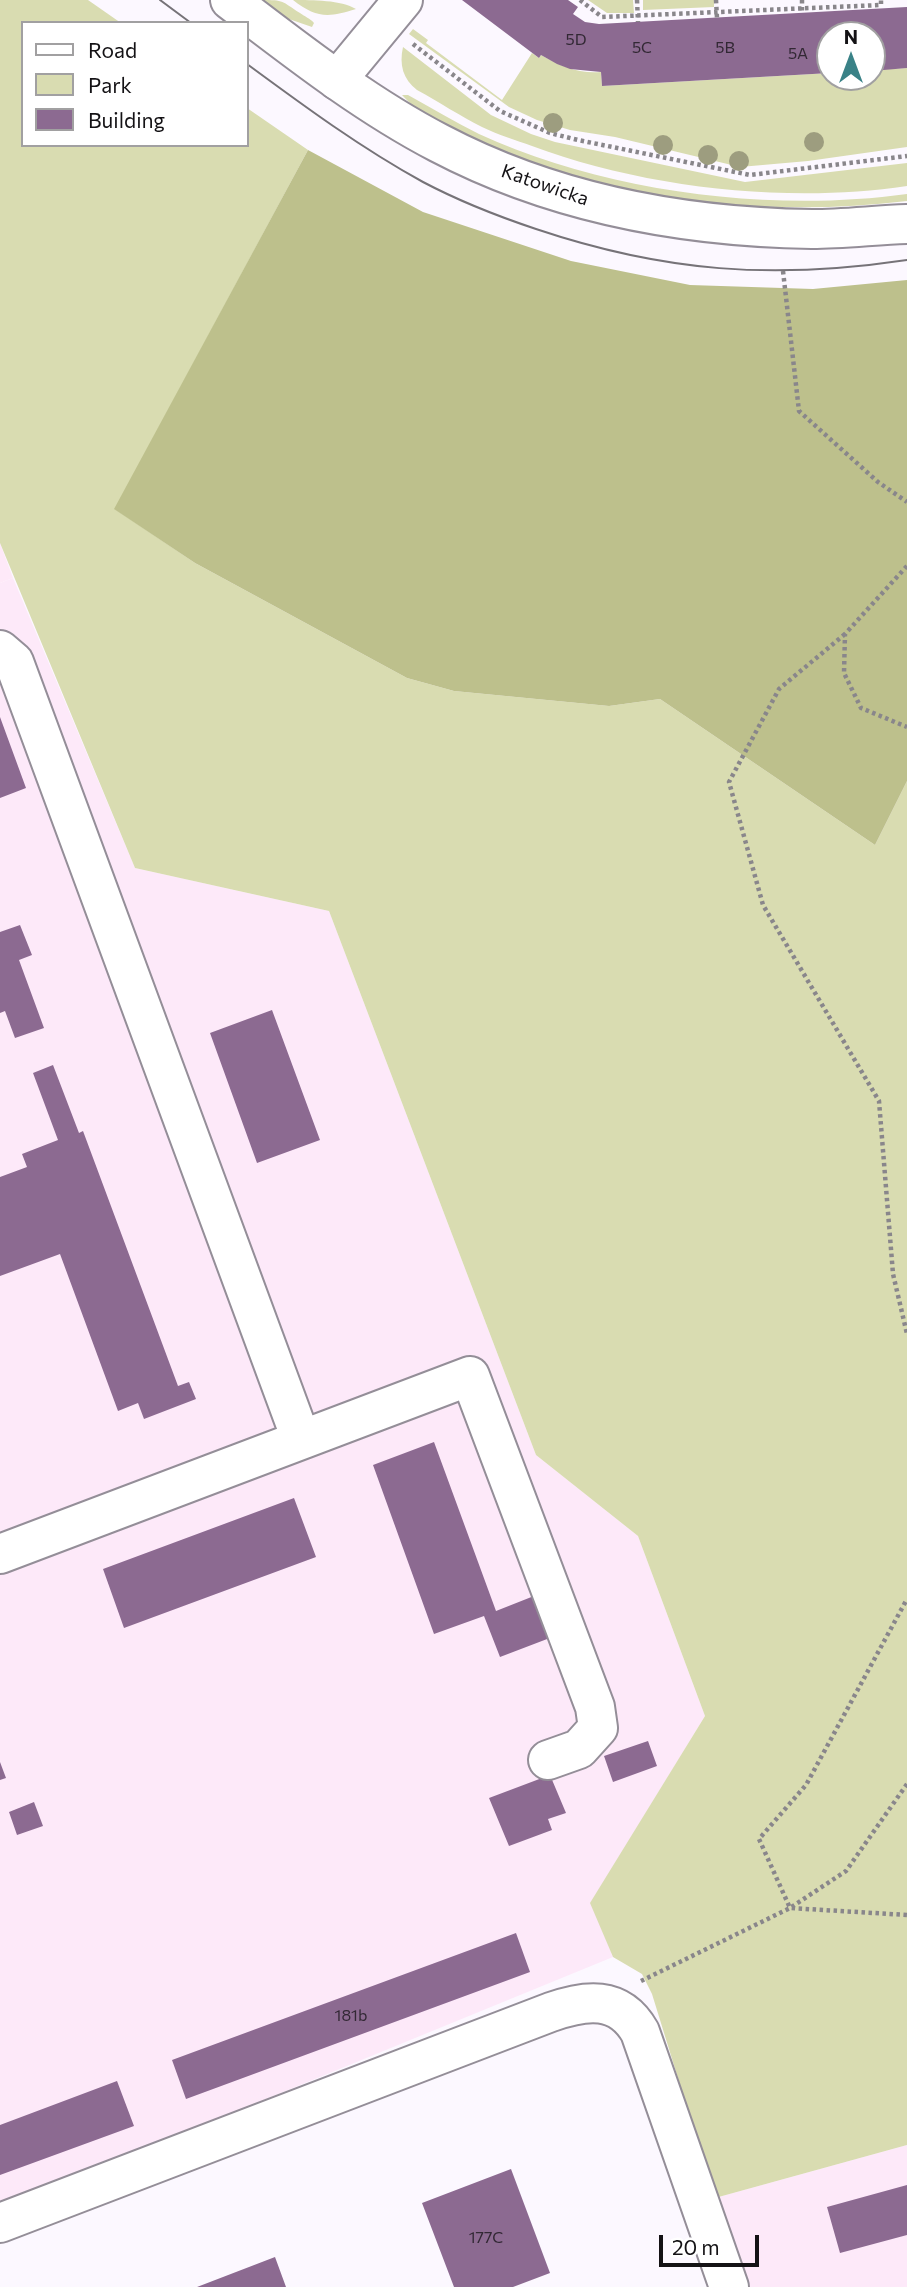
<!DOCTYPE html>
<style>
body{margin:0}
#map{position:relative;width:907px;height:2287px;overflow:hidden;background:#fcf8ff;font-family:Commissioner,sans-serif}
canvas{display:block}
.legend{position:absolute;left:21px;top:21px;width:228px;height:126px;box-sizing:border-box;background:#fff;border:2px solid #a1a0a1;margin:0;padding:9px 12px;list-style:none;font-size:21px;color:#141215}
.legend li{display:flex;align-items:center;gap:14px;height:35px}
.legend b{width:35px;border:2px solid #a1a0a1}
.north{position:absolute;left:816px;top:21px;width:70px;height:70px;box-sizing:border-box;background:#fff;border:2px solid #a1a0a1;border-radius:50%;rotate:0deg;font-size:19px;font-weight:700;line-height:28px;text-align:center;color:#141215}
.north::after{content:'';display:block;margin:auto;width:24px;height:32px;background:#3a8287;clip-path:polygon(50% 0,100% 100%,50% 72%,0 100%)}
.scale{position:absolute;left:659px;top:2235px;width:100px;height:32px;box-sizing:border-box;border:4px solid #141215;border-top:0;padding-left:9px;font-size:21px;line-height:24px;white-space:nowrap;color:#141215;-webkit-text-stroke:5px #fff;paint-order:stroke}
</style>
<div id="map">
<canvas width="907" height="2287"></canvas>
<ul class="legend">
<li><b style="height:9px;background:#fff"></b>Road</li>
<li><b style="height:19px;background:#d9dcb1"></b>Park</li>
<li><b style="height:19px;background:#8c6a91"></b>Building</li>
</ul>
<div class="north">N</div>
<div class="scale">20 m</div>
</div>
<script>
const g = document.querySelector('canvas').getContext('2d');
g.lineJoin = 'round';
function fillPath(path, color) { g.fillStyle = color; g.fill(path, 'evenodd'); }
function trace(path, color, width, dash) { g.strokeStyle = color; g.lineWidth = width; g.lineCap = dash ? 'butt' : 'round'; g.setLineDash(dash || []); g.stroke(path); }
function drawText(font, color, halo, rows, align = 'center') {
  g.font = font + ' Commissioner,sans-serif'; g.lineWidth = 5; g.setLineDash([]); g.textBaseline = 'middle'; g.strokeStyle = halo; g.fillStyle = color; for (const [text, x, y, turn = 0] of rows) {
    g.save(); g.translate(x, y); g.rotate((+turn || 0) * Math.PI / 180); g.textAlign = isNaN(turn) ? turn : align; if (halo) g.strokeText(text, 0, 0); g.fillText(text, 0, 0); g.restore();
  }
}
const commercial = new Path2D(`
 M 0,543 L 13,578 L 0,583 Z`);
const industrial = new Path2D(`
 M 13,578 L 135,868 L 329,911 L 536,1455 L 638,1536 L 705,1716 L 591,1903 L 613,1957 L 0,2208 L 0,583 Z
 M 907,2145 L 907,2287 L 745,2287 L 715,2198 Z`);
const green = new Path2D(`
 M 0,0 L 88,0 L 121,23 L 23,23 L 23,145 L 247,145 L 247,108 L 308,150 L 115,509 L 195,563 L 407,678 L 454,691 L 609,706 L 660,699 L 875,845 L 907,781 L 907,2145 L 715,2198 L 652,1994 L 642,1974 L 613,1957 L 590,1903 L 705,1716 L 638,1536 L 536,1455 L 329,911 L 135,868 L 0,543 Z
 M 261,0 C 285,0 281,1 300,13 C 305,17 310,18 314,23 L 312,27 L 286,18 Z
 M 293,0 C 313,0 341,0 356,9 C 328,18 316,18 293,0 Z
 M 588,0 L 633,0 L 634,13 L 607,13 Z
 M 643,0 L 714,0 L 714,7 L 643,10 Z
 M 413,29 L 428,40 L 426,43 L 502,100 L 532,53 L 539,58 L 541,55 C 560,66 579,74 601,72 L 602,86 L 830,73 L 830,77 L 872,77 L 872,70 L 907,68 L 907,147 L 808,161 L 740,167 L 615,137 L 570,130 L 537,120 L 509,107 L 409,34 Z
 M 403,47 L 491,115 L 531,134 L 555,142 L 745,182 L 907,163 L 907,186 C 789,204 644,188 532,146 C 516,140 498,135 482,127 C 460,116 439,102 417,90 C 403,79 399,65 403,47 Z
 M 402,95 L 408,95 C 432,108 455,122 479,134 C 605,192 770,213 907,194 L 907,201 C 764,218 628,201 494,148 C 463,136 424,120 402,95 Z`);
const forest = new Path2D(`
 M 308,150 L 423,212 L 571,261 L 690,285 L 813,289 L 907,280 L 907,781 L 875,845 L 660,699 L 609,706 L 454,691 L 407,678 L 195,563 L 114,509 Z`);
const building = new Path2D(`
 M 462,0 L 568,0 L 578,7 L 573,14 L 585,22 L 599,24 L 907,7 L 907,68 L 872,71 L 872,35 L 830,35 L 830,73 L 602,86 L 601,72 L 570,69 L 557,64 L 541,55 L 539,58 Z
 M 0,717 L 26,788 L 0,798 Z
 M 20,925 L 32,955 L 19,960 L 44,1028 L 15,1038 L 5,1011 L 0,1013 L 0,932 Z
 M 272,1010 L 320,1140 L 257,1163 L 210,1033 Z
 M 53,1065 L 79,1133 L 83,1131 L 178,1386 L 189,1382 L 196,1399 L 144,1419 L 138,1403 L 118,1411 L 60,1254 L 0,1276 L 0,1177 L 27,1167 L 22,1154 L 58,1140 L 33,1073 Z
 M 434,1442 L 496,1611 L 539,1594 L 555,1636 L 500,1657 L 484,1616 L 434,1634 L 373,1465 Z
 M 294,1498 L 316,1557 L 124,1628 L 103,1569 Z
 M 648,1741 L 657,1766 L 613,1782 L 604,1756 Z
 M 0,1762 L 6,1778 L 0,1780 Z
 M 550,1775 L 566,1813 L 548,1819 L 552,1830 L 509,1846 L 489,1798 Z
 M 34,1802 L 43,1826 L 17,1835 L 9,1812 Z
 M 516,1933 L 530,1972 L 186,2099 L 172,2060 Z
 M 117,2081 L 134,2126 L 0,2175 L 0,2125 Z
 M 511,2169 L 550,2273 L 513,2287 L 454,2287 L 422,2203 Z
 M 907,2185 L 907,2235 L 840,2253 L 827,2207 Z
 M 275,2257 L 286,2287 L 197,2287 Z`);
const path = new Path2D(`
 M 580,0 L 602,17 L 881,5 L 881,0
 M 637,0 L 638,22
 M 716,0 L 717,18
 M 802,0 L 802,13
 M 413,44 L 500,111 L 550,133 L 578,140 L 750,175 L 907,156
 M 783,271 L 799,411 L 878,482 L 907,502
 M 907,566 L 845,634 L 844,673 L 861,708 L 907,727
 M 845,634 L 779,689 L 729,782 L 763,905 L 879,1101 L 893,1274 L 907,1334
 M 907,1784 L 846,1871 L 790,1908 L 907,1915
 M 641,1981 L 790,1908 L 759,1839 L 806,1785 L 907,1599`);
const minor = new Path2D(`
 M 337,80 L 403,0
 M 0,650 L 14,662 L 301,1439
 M 0,1554 L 470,1376 L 595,1707 L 598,1728 L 579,1749 L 548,1760
 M 0,2223 L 551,2012 C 585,2000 619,1995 640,2032 L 729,2287`);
const major = new Path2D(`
 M 230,0 C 297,51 364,104 439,143 C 555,204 682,227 812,229 C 843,229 876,225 907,224`);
const tram = new Path2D(`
 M 160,0 L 191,23
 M 247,64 C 304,106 361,148 423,182 C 459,201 497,216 536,229 C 664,272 773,280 907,260`);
const trees = [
 [553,123],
 [814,142],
 [663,145],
 [708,155],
 [739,161]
];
const numberNames = [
 ["5D",576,40],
 ["5C",642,48],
 ["5B",725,48],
 ["5A",798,54],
 ["181b",351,2016],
 ["177C",486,2238]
];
const streetNames = [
 ["Katowicka",545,185,19]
];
fillPath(commercial, '#fee9f8');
fillPath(industrial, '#fde9f9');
fillPath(green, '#d9dcb1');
fillPath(forest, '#bdc08c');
fillPath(building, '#8c6a91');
trace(minor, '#948e98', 42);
trace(major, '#948e98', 42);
trace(path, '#89868b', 4.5, [3.5, 3.5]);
trace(minor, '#fff', 38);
trace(major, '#fff', 38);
trace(tram, '#767378', 2);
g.fillStyle = '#9d9d7f';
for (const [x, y] of trees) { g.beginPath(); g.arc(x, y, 10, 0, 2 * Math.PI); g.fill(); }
drawText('16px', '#322834', null, numberNames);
drawText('19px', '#141215', '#fff', streetNames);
</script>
